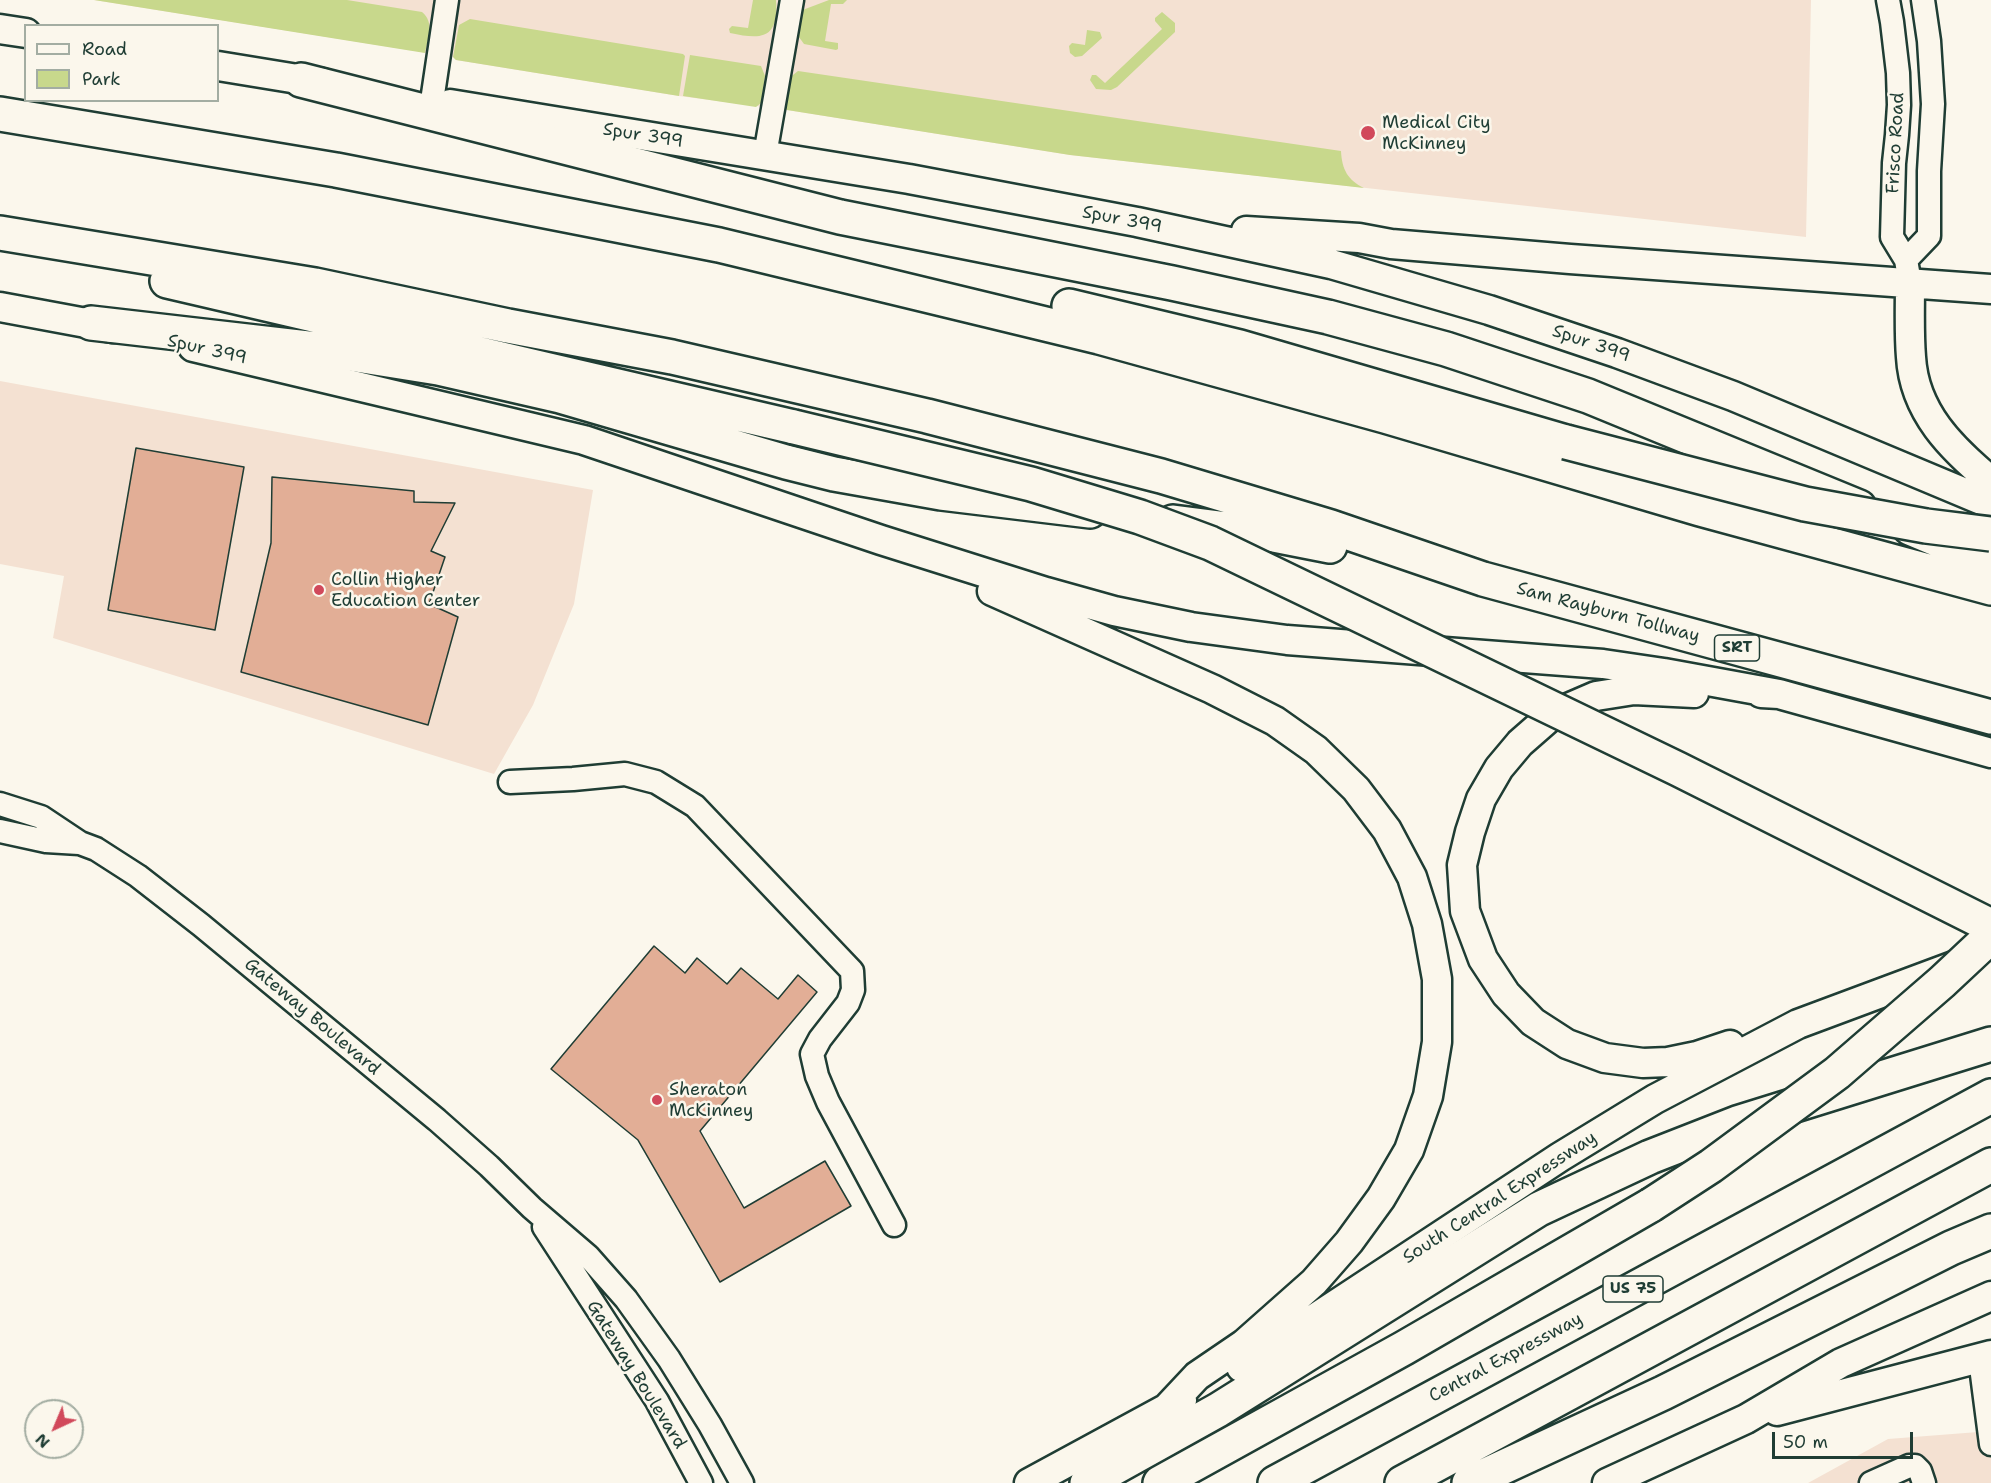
<!DOCTYPE html>
<style>
body{margin:0}
#map{position:relative;width:1991px;height:1483px;overflow:hidden;background:#fbf7ec;font-family:"Shantell Sans",sans-serif}
canvas{display:block}
.legend{position:absolute;left:24px;top:24px;width:195px;height:78px;box-sizing:border-box;background:#fbf7ec;border:2px solid #a3ada2;margin:0;padding:8px 10px;list-style:none;font-size:18px;color:#1f3d34}
.legend li{display:flex;align-items:center;gap:12px;height:30px}
.legend b{width:30px;border:2px solid #a3ada2}
.north{position:absolute;left:24px;top:1399px;width:60px;height:60px;box-sizing:border-box;background:#fbf7ec;border:2px solid #a3ada2;border-radius:50%;rotate:224deg;font-size:16px;font-weight:700;line-height:24px;text-align:center;color:#1f3d34}
.north::after{content:'';display:block;margin:auto;width:21px;height:27px;background:#d1495b;clip-path:polygon(50% 0,100% 100%,50% 72%,0 100%)}
.scale{position:absolute;left:1772px;top:1432px;width:141px;height:27px;box-sizing:border-box;border:3px solid #1f3d34;border-top:0;padding-left:8px;font-size:18px;line-height:21px;white-space:nowrap;color:#1f3d34;-webkit-text-stroke:4px #fbf7ec;paint-order:stroke}
</style>
<div id="map">
<canvas width="1991" height="1483"></canvas>
<ul class="legend">
<li><b style="height:8px;background:#fbf7ec"></b>Road</li>
<li><b style="height:16px;background:#c8d88c"></b>Park</li>
</ul>
<div class="north">N</div>
<div class="scale">50 m</div>
</div>
<script>
const g = document.querySelector('canvas').getContext('2d');
g.lineJoin = 'round';
function fillPath(path, color) { g.fillStyle = color; g.fill(path, 'evenodd'); }
function trace(path, color, width, dash) { g.strokeStyle = color; g.lineWidth = width; g.lineCap = dash ? 'butt' : 'round'; g.setLineDash(dash || []); g.stroke(path); }
function drawText(font, color, halo, rows, align = 'center') {
  g.font = font + ' "Shantell Sans",sans-serif'; g.lineWidth = 5; g.setLineDash([]); g.textBaseline = 'middle'; g.strokeStyle = halo; g.fillStyle = color; for (const [text, x, y, turn = 0] of rows) {
    g.save(); g.translate(x, y); g.rotate((+turn || 0) * Math.PI / 180); g.textAlign = isNaN(turn) ? turn : align; if (halo) g.strokeText(text, 0, 0); g.fillText(text, 0, 0); g.restore();
  }
}
const built = new Path2D(`
 M 94,0 L 1811,0 L 1806,237 L 1070,155 L 787,110 L 679,96 L 456,60 L 453,57 Z
 M 0,381 L 593,490 L 574,604 L 533,705 L 494,774 L 53,638 L 64,576 L 0,564 Z
 M 1991,1431 L 1991,1483 L 1808,1483 L 1888,1439 Z`);
const green = new Path2D(`
 M 94,0 L 347,0 L 422,12 C 435,23 428,38 425,53 Z
 M 753,0 L 776,0 C 779,39 762,40 730,33 L 729,29 L 732,26 L 748,28 Z
 M 829,0 L 847,0 L 843,4 L 831,4 L 825,41 L 838,43 L 838,49 L 836,50 L 804,44 L 796,33 L 800,11 Z
 M 1162,12 L 1175,23 L 1175,32 L 1117,87 L 1111,90 L 1096,89 L 1090,80 L 1092,75 L 1096,75 L 1105,83 L 1162,29 L 1155,21 L 1155,18 Z
 M 470,19 L 683,54 L 685,56 L 679,96 L 456,60 L 453,57 L 459,25 Z
 M 1087,30 L 1100,32 L 1102,38 L 1082,56 L 1075,57 L 1070,53 L 1069,46 L 1072,43 L 1085,45 Z
 M 690,55 L 761,66 L 765,76 L 761,103 L 756,107 L 683,96 Z
 M 798,71 L 1341,151 C 1342,170 1348,180 1364,188 L 1070,155 L 787,110 L 783,106 L 788,79 Z`);
const building = new Path2D(`
 M 136,448 L 244,467 L 215,630 L 108,610 Z
 M 272,477 L 414,491 L 414,502 L 455,503 L 431,551 L 445,557 L 429,604 L 458,617 L 428,725 L 241,672 L 271,543 Z
 M 654,946 L 685,973 L 697,958 L 727,984 L 741,968 L 778,999 L 798,975 L 817,992 L 700,1131 L 744,1208 L 825,1161 L 851,1206 L 720,1282 L 638,1140 L 551,1069 Z`);
const minor = new Path2D(`
 M 1888,0 L 1892,22 L 1898,73 L 1899,105 L 1897,135 L 1894,163 L 1892,237 L 1906,260 L 1910,283
 M 432,101 L 447,0
 M 765,155 L 792,0
 M 1906,260 L 1929,236 L 1929,171 L 1933,104 L 1929,41 L 1923,0
 M 510,782 L 573,779 L 625,774 L 656,782 L 695,806 L 852,971 L 853,990 L 848,1003 L 820,1039 L 812,1054 L 817,1076 L 828,1102 L 894,1225
 M 0,804 L 41,817 L 80,843 L 96,849 L 138,876 L 201,925 L 437,1120 L 489,1166 L 532,1208 L 588,1256 L 626,1299 L 669,1359 L 710,1425 L 742,1483
 M 0,831 L 46,841 L 79,843
 M 544,1227 L 657,1401 L 701,1483
 M 1980,1359 L 1991,1444
 M 1871,1483 L 1909,1466 L 1915,1466 L 1920,1471 L 1924,1483`);
const major = new Path2D(`
 M 0,29 L 26,33
 M 218,66 L 322,83
 M 450,104 L 909,179 L 1137,222 L 1331,264 L 1489,310 L 1617,353 L 1733,396 L 1991,504
 M 1246,231 L 1359,238 L 1391,244 L 1570,259 L 1991,289
 M 1910,283 C 1910,308 1909,333 1911,357 C 1914,412 1952,449 1991,481
 M 0,307 L 113,328
 M 193,347 L 584,440 L 881,540 L 1046,592 L 1114,611 L 1191,627 L 1287,640 L 1603,664 L 1664,673 L 1779,694
 M 992,591 L 1212,689 L 1275,721 L 1316,750 L 1356,789 L 1387,830 L 1412,877 L 1427,924 L 1437,979 L 1437,1042 L 1428,1096 L 1409,1150 L 1381,1198 L 1349,1242 L 1314,1282 L 1244,1344 L 1197,1376 L 1167,1408
 M 1694,693 L 1634,690 L 1596,696 L 1552,715 L 1520,743 L 1499,768 L 1481,799 L 1470,832 L 1462,865 L 1465,911 L 1483,959 L 1506,994 L 1533,1022 L 1567,1044 L 1605,1058 L 1643,1063 L 1668,1062 L 1697,1056 L 1730,1045
 M 1761,693 L 1779,694 L 1991,753
 M 1241,1367 L 1560,1157 L 1655,1099 L 1798,1024 L 1959,964
 M 1777,1411 L 1991,1355
 M 1029,1483 L 1182,1400
 M 1607,1483 L 1746,1419 L 1841,1363 L 1991,1296`);
const highway = new Path2D(`
 M 301,80 L 840,217 L 1172,283 L 1328,317 L 1446,349 L 1588,396 L 1859,507
 M 0,114 L 336,170 L 719,245 L 1099,337 L 1385,416 L 1700,509 L 1991,588
 M 0,233 L 315,285 L 508,326 L 672,357 L 927,416 L 1161,476 L 1331,527 L 1483,579 L 1991,717
 M 167,281 L 794,427
 M 1069,306 L 1240,347 L 1566,442
 M 91,323 L 325,350 L 438,368 L 560,396 L 786,462 L 834,474 L 941,493 L 1090,511
 M 1173,522 L 1274,535 L 1330,546
 M 1910,528 L 1991,562
 M 1087,1483 L 1218,1410 L 1539,1209 L 1650,1157 L 1737,1123 L 1991,1044
 M 1160,1483 L 1404,1348 L 1651,1205
 M 1275,1483 L 1991,1096
 M 1402,1483 L 1991,1165
 M 1469,1483 L 1663,1393 L 1951,1248 L 1991,1231`);
const highwayBridge = new Path2D(`
 M 794,427 L 1031,484 L 1140,517 L 1210,543 L 1678,769 L 1991,926
 M 1566,442 L 1805,504 L 1926,526 L 1991,534
 M 1651,1205 L 1711,1166 L 1837,1073 L 1942,982 L 1991,936`);
const markers = [
 [1368,133,8,"#d1495b"],
 [319,590,6,"#d1495b"],
 [657,1100,6,"#d1495b"]
];
const shields = [
 [1737,648,45],
 [1633,1289,60]
];
const shieldNames = [
 ["SRT",1737,648],
 ["US 75",1633,1289]
];
const poiNames = [
 ["Medical City",1382,123],
 ["McKinney",1382,144],
 ["Collin Higher",331,580],
 ["Education Center",331,601],
 ["Sheraton",669,1090],
 ["McKinney",669,1111]
];
const streetNames = [
 ["Spur 399",643,136,9],
 ["Frisco Road",1896,143,-87],
 ["Spur 399",1122,220,11],
 ["Spur 399",1591,344,19],
 ["Spur 399",207,350,13],
 ["Sam Rayburn Tollway",1608,613,15],
 ["Gateway Boulevard",312,1017,40],
 ["South Central Expressway",1500,1198,-33],
 ["Central Expressway",1506,1358,-28],
 ["Gateway Boulevard",636,1375,58]
];
fillPath(built, '#f4e1d2');
fillPath(green, '#c8d88c');
fillPath(building, '#e2ae96');
trace(building, '#1f3d34', 1.5);
trace(minor, '#1f3d34', 27);
trace(major, '#1f3d34', 33);
trace(highway, '#1f3d34', 38);
trace(minor, '#fbf7ec', 22);
trace(major, '#fbf7ec', 28);
trace(highway, '#fbf7ec', 33);
trace(highwayBridge, '#1f3d34', 38, []);
trace(highwayBridge, '#fbf7ec', 33);
for (const [x, y, r, color] of markers) { const dot = new Path2D(); dot.arc(x, y, r, 0, 2 * Math.PI); g.fillStyle = color; g.fill(dot); trace(dot, '#fbf7ec', 2); }
for (const [x, y, w] of shields) { const box = new Path2D(); box.roundRect(x - w / 2, y - 13, w, 26, 4.5); g.fillStyle = '#fbf7ec'; g.fill(box); trace(box, '#1f3d34', 1.5); }
drawText('bold 16px', '#1f3d34', null, shieldNames);
drawText('18px', '#1f3d34', '#fbf7ec', poiNames, 'left');
drawText('18px', '#1f3d34', '#fbf7ec', streetNames);
</script>
